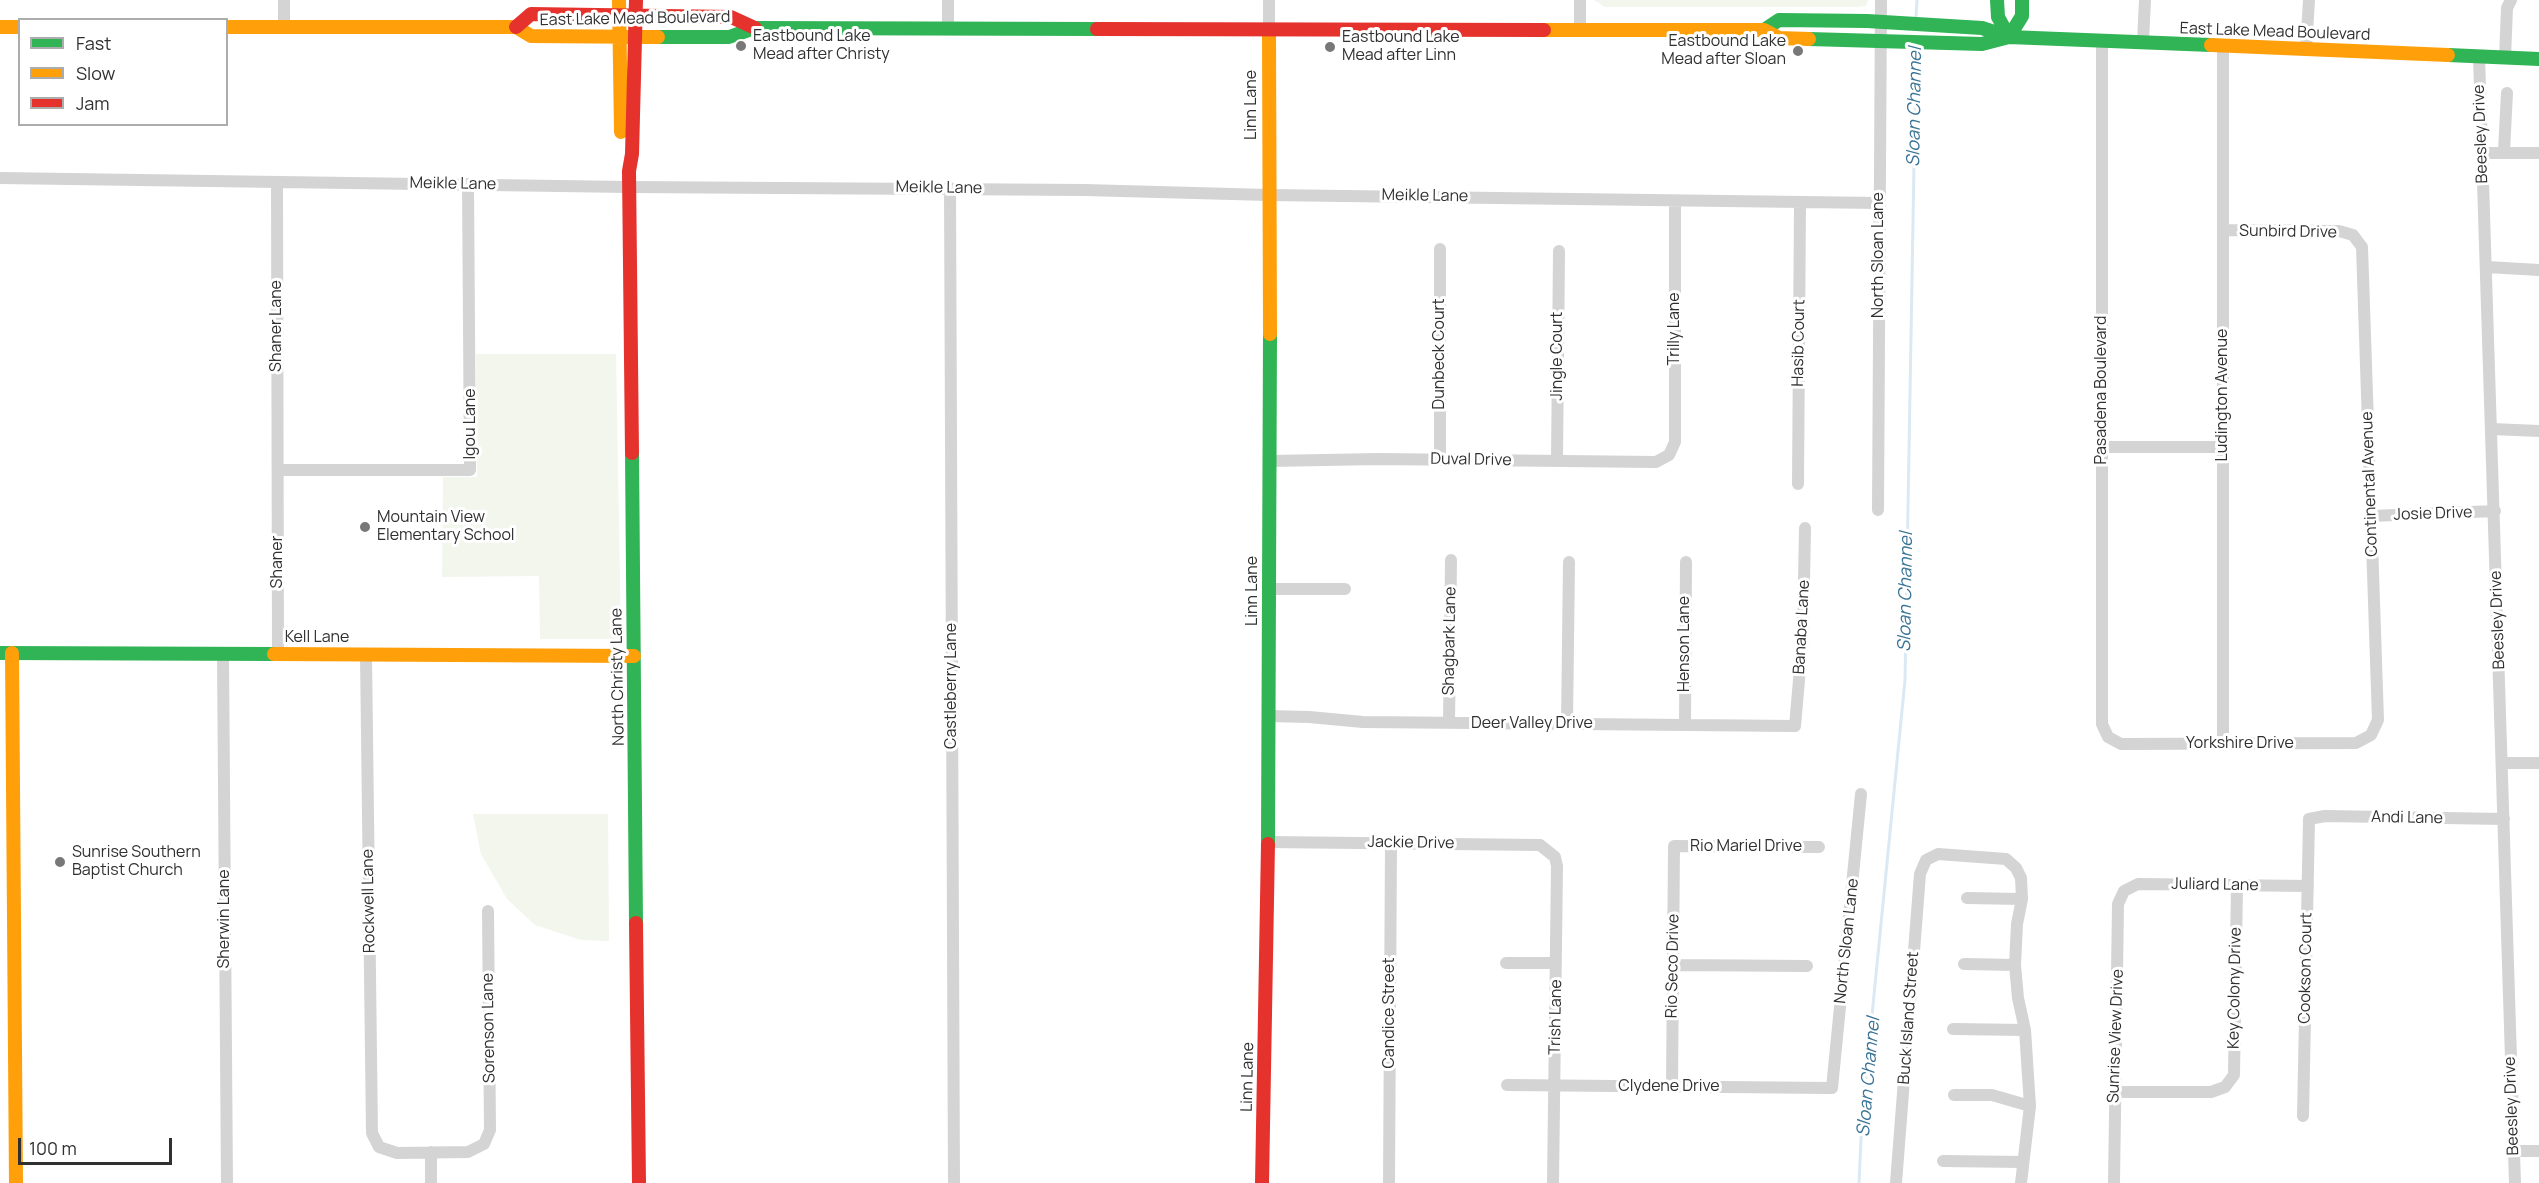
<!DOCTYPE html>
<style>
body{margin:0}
#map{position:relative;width:2539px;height:1183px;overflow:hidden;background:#fff;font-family:Manrope,sans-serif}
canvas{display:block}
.legend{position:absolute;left:18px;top:18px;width:210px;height:108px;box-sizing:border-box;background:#fff;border:2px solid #acacac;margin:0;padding:8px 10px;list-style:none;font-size:18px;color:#303030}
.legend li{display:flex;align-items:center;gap:12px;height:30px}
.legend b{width:30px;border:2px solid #acacac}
.scale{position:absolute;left:18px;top:1138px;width:154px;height:27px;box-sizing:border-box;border:3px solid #303030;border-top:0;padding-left:8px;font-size:18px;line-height:21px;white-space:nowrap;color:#303030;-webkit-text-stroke:4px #fff;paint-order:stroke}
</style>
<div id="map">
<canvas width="2539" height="1183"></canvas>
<ul class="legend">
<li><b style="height:8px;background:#30b455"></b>Fast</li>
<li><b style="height:8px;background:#ff9f0a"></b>Slow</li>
<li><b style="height:8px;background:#e5322d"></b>Jam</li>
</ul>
<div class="scale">100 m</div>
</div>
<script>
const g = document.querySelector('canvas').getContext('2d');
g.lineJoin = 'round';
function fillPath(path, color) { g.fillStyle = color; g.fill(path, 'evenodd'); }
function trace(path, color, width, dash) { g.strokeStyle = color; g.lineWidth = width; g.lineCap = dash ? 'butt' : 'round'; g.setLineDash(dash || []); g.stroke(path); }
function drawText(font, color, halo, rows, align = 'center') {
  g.font = font + ' Manrope,sans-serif'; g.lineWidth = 6; g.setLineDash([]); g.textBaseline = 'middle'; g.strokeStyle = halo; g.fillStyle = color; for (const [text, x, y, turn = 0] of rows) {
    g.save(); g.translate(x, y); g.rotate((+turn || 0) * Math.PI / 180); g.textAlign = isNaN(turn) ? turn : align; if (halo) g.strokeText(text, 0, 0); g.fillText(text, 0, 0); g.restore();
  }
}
const green = new Path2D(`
 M 1594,0 L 1868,0 L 1866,6 L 1857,7 L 1605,7 Z
 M 476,354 L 616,354 L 621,639 L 540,639 L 539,576 L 442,577 L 443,477 L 477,477 Z
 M 473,814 L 608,814 L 609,941 L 581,940 L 535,925 L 507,899 L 481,854 Z`);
const stream = new Path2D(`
 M 1916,16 L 1917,0
 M 1859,1183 L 1862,1117 L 1905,680 L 1916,50`);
const street = new Path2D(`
 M 284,0 L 284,27
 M 948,29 L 948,0
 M 1269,30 L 1269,0
 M 1580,30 L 1580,0
 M 2102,41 L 2102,724 L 2108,737 L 2121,744 L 2356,743 L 2371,735 L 2378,720 L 2362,247 L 2353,235 L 2339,231 L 2223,230
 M 2143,42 L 2145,0
 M 2223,46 L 2223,745
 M 2306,49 L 2309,0
 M 2479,57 L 2515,1183
 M 2505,58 L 2507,8 L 2511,0
 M 2504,151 L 2507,93
 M 2482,153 L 2539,153
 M 0,178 L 629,187 L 1085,190 L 1268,195 L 1879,203
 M 277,182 L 278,655
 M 950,188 L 954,1183
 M 2487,267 L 2539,270
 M 2492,429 L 2539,431
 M 2102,447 L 2223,447
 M 1440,459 L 1440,249
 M 1270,461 L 1378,459 L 1656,462 L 1669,455 L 1675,442 L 1675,201
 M 1557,461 L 1559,251
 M 278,470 L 470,470 L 468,184
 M 1798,484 L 1800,202
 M 1878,510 L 1881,0
 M 2371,516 L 2495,511
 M 1270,589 L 1345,589
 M 223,654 L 227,1183
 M 366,654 L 372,1133 L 379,1147 L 397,1153 L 468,1152 L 484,1144 L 490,1130 L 488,911
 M 1269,716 L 1309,717 L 1363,722 L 1795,726 L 1803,634 L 1805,528
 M 1449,723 L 1451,560
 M 1567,724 L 1569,562
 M 1685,725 L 1686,562
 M 2503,763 L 2539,763
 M 1268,842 L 1540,845 L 1555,857 L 1557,866 L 1553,1183
 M 1967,898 L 2022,899
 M 1506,963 L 1556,963
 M 1964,964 L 2015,965
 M 1673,965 L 1807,966
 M 1953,1029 L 2025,1030
 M 1507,1085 L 1832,1088 L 1861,794
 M 1672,1087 L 1674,846 L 1819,847
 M 2114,1092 L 2211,1092 L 2225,1087 L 2234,1075 L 2237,885
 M 1954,1095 L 1992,1095 L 2030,1106
 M 2303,1116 L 2309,819 L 2325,816 L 2504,819
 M 2514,1151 L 2539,1151
 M 1943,1161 L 2023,1162
 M 431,1183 L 431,1152
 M 1389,1183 L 1391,843
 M 1896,1183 L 1920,874 L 1926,860 L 1938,854 L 2006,859 L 2016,868 L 2021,878 L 2022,899 L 2017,924 L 2015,965 L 2018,998 L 2025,1030 L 2030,1106 L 2021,1183
 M 2114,1183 L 2118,904 L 2124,891 L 2138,884 L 2308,886`);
const fast = new Path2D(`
 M 1997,0 L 1998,17 L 2009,37 L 2022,16 L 2022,0
 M 1764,30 L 1779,20 L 1867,21 L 1982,28 L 2009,37 L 2211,45
 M 658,37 L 729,37 L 755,28 L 1097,29
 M 1809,39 L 1982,44 L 2009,37
 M 2448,55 L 2539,59
 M 632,453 L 636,923
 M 0,653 L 274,654
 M 1268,844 L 1270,334`);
const slow = new Path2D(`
 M 619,0 L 621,132
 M 0,27 L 20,27
 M 226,27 L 516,27 L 531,36 L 658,37
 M 1269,30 L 1270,334
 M 1544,30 L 1764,30 L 1779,38 L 1809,39
 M 2211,45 L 2448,55
 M 12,653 L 16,1183
 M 274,654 L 634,656`);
const jam = new Path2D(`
 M 516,27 L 531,14 L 731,17 L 755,28
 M 1097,29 L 1544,30
 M 632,453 L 629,171 L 632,154 L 636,0
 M 636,923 L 639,1183
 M 1262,1183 L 1268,844`);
const markers = [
 [741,46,6,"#787878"],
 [1330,47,6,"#787878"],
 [1798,51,6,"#787878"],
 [365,527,6,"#787878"],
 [60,862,6,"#787878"]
];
const streetNames = [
 ["East Lake Mead Boulevard",635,19,-1],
 ["East Lake Mead Boulevard",2275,32,2],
 ["Linn Lane",1252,105,-90],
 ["Beesley Drive",2481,134,-92],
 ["Meikle Lane",453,184,1],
 ["Meikle Lane",939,188,1],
 ["Meikle Lane",1425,196,1],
 ["Sunbird Drive",2288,232,1],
 ["North Sloan Lane",1879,255,-90],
 ["Shaner Lane",277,326,-90],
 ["Trilly Lane",1675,329,-90],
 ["Hasib Court",1799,343,-89],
 ["Dunbeck Court",1440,354,-90],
 ["Jingle Court",1558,356,-90],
 ["Pasadena Boulevard",2102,390,-90],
 ["Ludington Avenue",2223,395,-90],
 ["Igou Lane",471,424,-90],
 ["Duval Drive",1471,460,1],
 ["Continental Avenue",2370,484,-92],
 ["Josie Drive",2433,514,-2],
 ["Shaner",278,562,-90],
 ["Linn Lane",1253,591,-90],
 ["Beesley Drive",2498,620,-92],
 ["Banaba Lane",1802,627,-87],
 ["Kell Lane",317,638],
 ["Shagbark Lane",1450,641,-89],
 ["Henson Lane",1685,644,-90],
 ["North Christy Lane",618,677,-91],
 ["Castleberry Lane",952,686,-90],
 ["Deer Valley Drive",1532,724],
 ["Yorkshire Drive",2240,744],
 ["Andi Lane",2407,818,1],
 ["Jackie Drive",1411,843,1],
 ["Rio Mariel Drive",1746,847],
 ["Juliard Lane",2215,885,1],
 ["Rockwell Lane",369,901,-91],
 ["Sherwin Lane",225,919,-90],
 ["North Sloan Lane",1847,941,-84],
 ["Rio Seco Drive",1673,966,-89],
 ["Cookson Court",2306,968,-89],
 ["Key Colony Drive",2235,988,-89],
 ["Candice Street",1390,1013,-90],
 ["Trish Lane",1556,1017,-89],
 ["Buck Island Street",1909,1018,-86],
 ["Sorenson Lane",489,1028,-91],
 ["Sunrise View Drive",2116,1036,-88],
 ["Linn Lane",1248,1077,-89],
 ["Clydene Drive",1669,1087],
 ["Beesley Drive",2512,1106,-92]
];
const poiNames = [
 ["Eastbound Lake",753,37],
 ["Mead after Christy",753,55],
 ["Eastbound Lake",1342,38],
 ["Mead after Linn",1342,56],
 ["Eastbound Lake",1786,42,"right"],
 ["Mead after Sloan",1786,60,"right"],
 ["Mountain View",377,518],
 ["Elementary School",377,536],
 ["Sunrise Southern",72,853],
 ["Baptist Church",72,871]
];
const waterNames = [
 ["Sloan Channel",1915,107,-89],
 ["Sloan Channel",1906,592,-89],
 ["Sloan Channel",1869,1077,-85]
];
fillPath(green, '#f2f6ed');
trace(stream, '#dae9f3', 3);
trace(street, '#d4d4d4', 12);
trace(fast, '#30b455', 14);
trace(slow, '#ff9f0a', 14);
trace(jam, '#e5322d', 14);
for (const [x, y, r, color] of markers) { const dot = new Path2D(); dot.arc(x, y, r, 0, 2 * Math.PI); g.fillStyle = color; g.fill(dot); trace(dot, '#fff', 2); }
drawText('16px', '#303030', '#fff', streetNames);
drawText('16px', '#303030', '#fff', poiNames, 'left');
drawText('italic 18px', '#3a7496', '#fff', waterNames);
</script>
